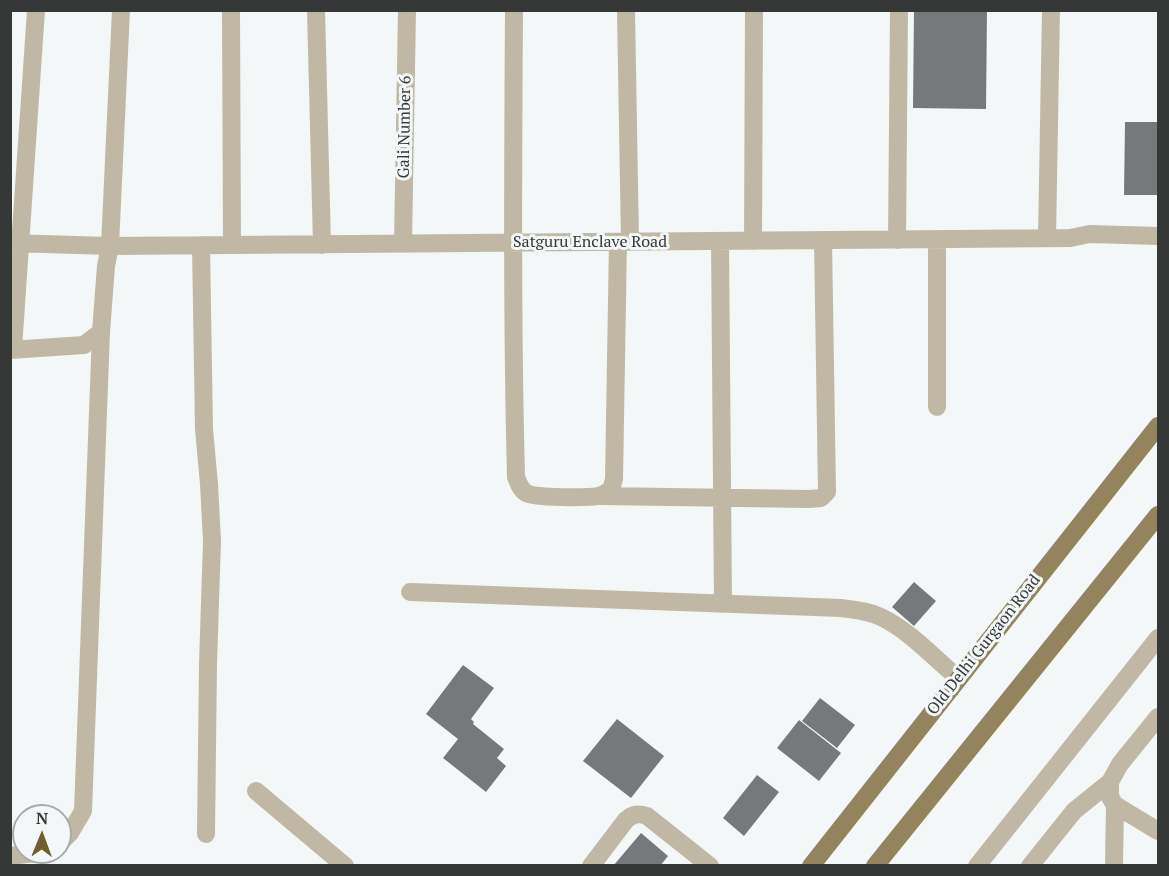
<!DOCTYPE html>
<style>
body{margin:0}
#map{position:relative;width:1169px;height:876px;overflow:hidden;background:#f3f7f8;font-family:"PT Serif",serif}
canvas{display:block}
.frame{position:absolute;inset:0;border:12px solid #363838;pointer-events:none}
.north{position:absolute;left:12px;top:804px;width:60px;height:60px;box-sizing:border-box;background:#f3f7f8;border:2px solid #a7abab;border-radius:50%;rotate:1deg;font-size:16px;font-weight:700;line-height:24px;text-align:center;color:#363838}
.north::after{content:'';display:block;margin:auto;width:21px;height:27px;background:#705e2c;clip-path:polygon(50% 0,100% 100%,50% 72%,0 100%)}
</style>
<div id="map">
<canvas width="1169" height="876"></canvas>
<div class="frame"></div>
<div class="north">N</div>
</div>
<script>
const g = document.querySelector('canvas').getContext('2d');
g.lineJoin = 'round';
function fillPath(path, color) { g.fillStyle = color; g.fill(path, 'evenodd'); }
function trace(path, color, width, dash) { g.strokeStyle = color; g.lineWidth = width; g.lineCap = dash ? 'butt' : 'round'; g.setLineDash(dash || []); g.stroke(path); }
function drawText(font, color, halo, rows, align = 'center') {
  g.font = font + ' "PT Serif",serif'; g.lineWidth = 6; g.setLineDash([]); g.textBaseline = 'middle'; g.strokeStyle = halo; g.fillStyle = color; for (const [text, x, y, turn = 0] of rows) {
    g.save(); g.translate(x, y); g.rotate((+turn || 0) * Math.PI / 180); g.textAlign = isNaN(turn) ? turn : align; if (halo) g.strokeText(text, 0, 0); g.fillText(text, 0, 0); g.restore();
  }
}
const building = new Path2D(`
 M 914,10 L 987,10 L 986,109 L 913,108 Z
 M 1125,122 L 1158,122 L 1158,195 L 1124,195 Z
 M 914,582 L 936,601 L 914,626 L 892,607 Z
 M 463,665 L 494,688 L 471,719 L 474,722 L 473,724 L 504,749 L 497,758 L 506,766 L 486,792 L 443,758 L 458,739 L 426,714 Z
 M 820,698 L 855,725 L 837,748 L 802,721 Z
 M 617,719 L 664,756 L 631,798 L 583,761 Z
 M 799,720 L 841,753 L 819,781 L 777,748 Z
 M 757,775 L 779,792 L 744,836 L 723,818 Z
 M 641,833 L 668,856 L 660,866 L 613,866 Z`);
const minor = new Path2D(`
 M 231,10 L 232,245
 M 316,10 L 322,245
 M 514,10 C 513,166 512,322 516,477 C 519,484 520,489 526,493 C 536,498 587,498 598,496 C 603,495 607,492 611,490 L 614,479 L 618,242
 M 626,10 L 630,242
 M 1047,238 L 1051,10
 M 897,240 L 899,10
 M 937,240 L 937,407
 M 720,241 L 723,604
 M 753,241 L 754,10
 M 10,243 L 110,246 L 1070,238 L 1090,234 L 1158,236
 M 403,244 L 407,10
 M 201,245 L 204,429 L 209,484 L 212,541 L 208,664 L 206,834
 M 13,349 L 36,10
 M 10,350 L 84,345 L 101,332 L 106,266 L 110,246 L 121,10
 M 600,496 L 809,499 L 821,498 L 827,492 L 823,240
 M 410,592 L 841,608 C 855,610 869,611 881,617 C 910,631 934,658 958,678
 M 1158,717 L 1120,764 L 1110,782 L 1110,797 L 1115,805 L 1158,831
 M 256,791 L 345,866
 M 60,843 L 70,833 L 83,811 L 101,332
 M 10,856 L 43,852
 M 591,866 L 626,820 C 633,814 638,813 647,816 L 710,866
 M 977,866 L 1158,638
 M 1030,866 L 1074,811 L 1110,782
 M 1114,866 L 1115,805`);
const major = new Path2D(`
 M 811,866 L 1158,426
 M 875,866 L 1158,515`);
const streetNames = [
 ["Gali Number 6",405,127,-89],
 ["Satguru Enclave Road",590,242],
 ["Old Delhi Gurgaon Road",984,645,-52]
];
fillPath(building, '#76797b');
trace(minor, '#c0b8a4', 18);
trace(major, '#93845e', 18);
drawText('16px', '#363838', '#f3f7f8', streetNames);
</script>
